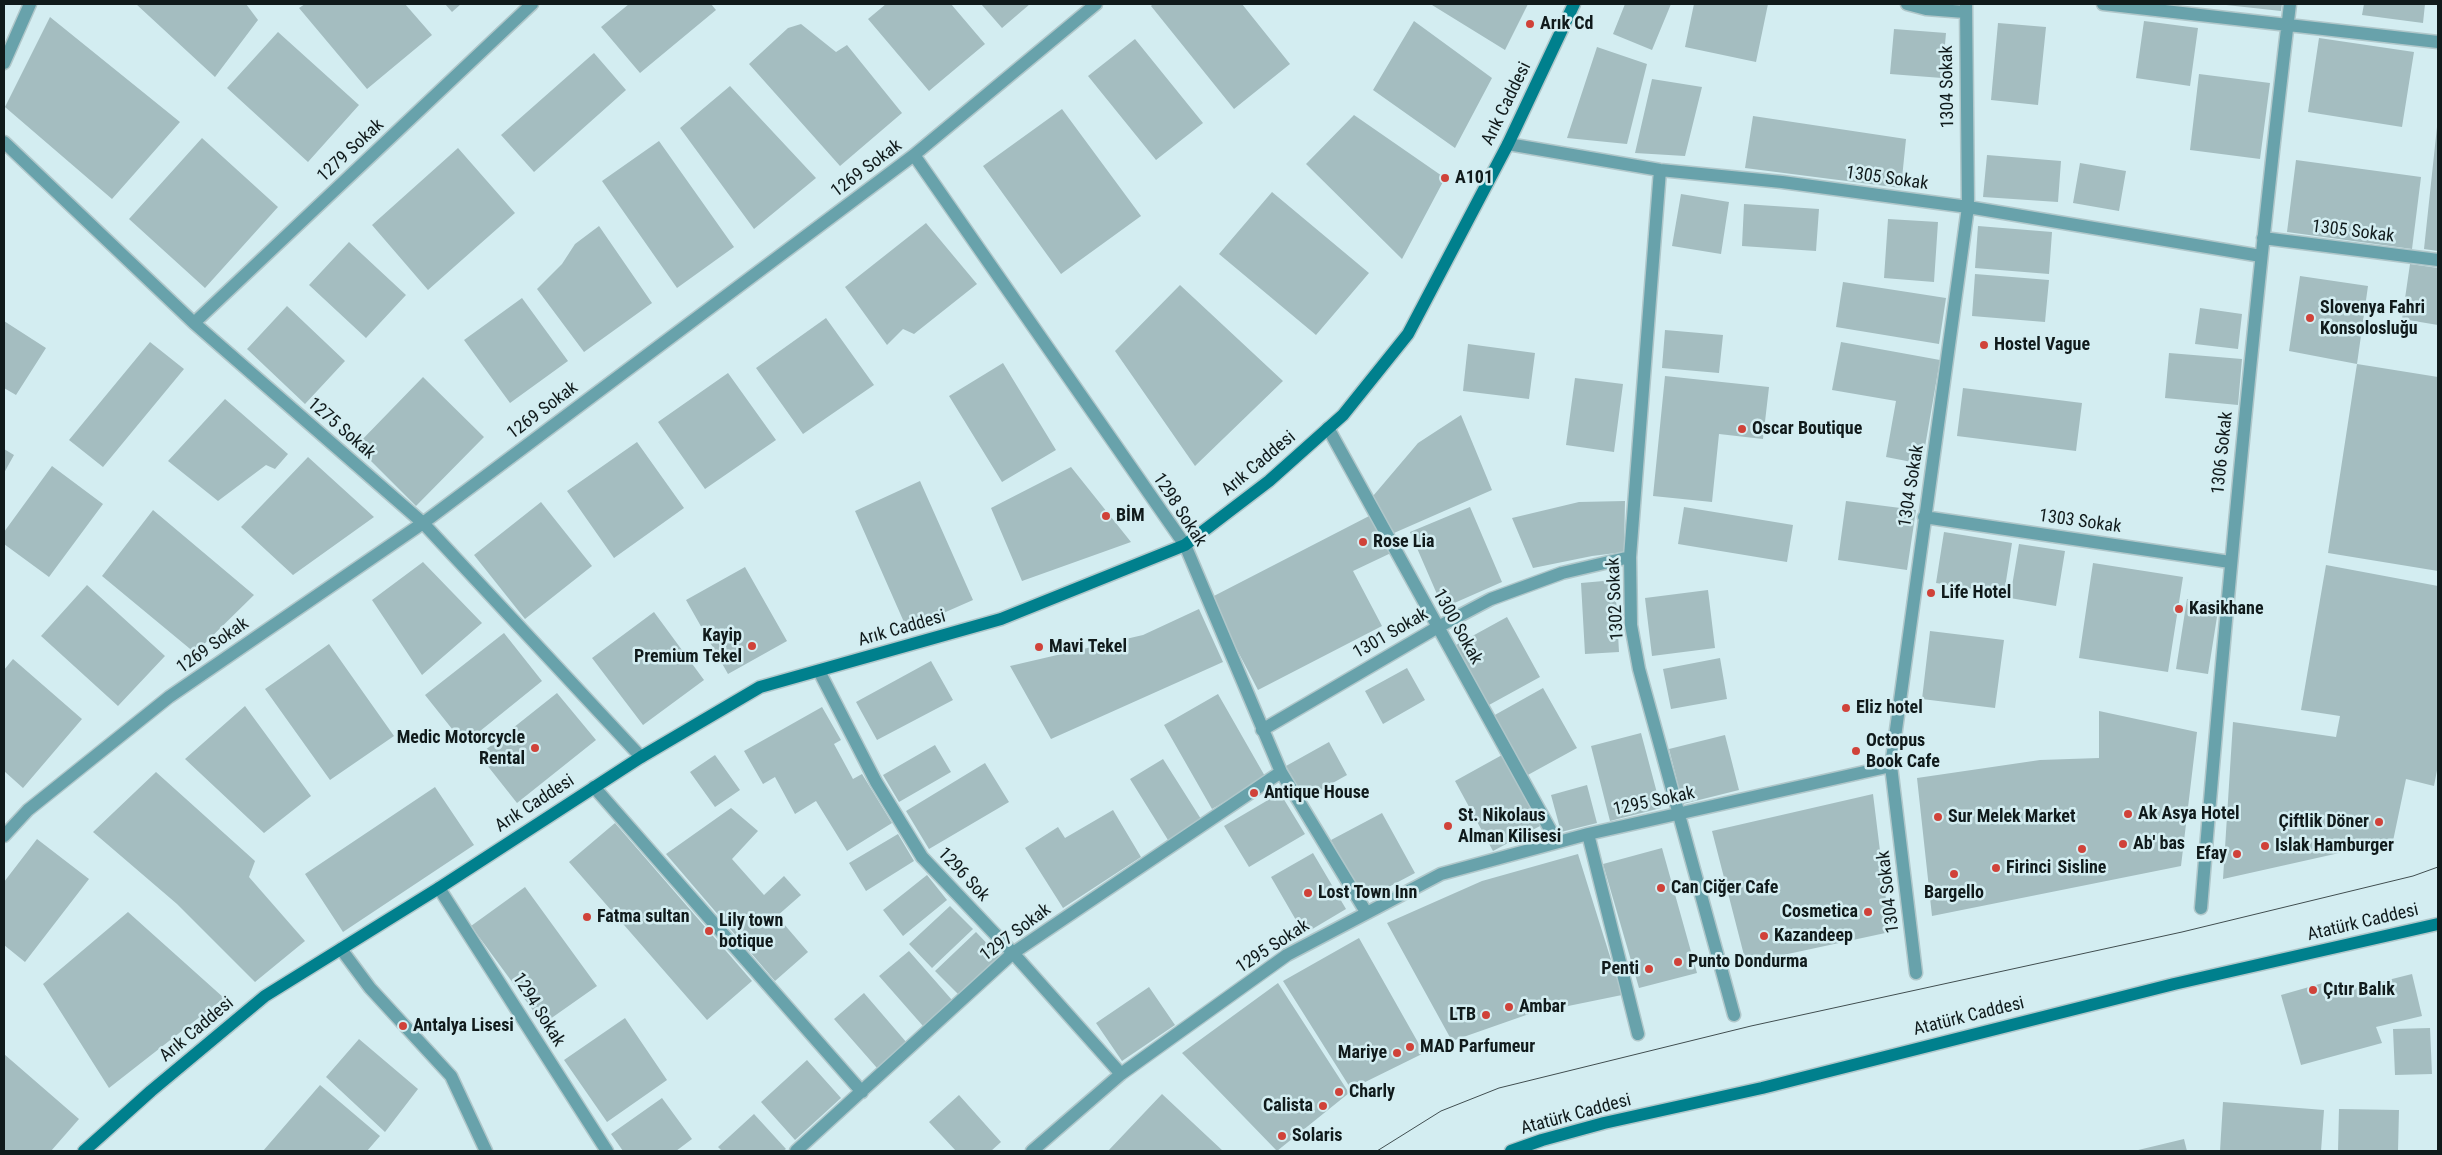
<!DOCTYPE html>
<meta charset="utf-8">
<style>
body{margin:0}
#map{position:relative;width:2442px;height:1155px;overflow:hidden;background:#d3edf1;font-family:"Roboto Condensed",sans-serif}
canvas{display:block}
.frame{position:absolute;inset:0;border:5px solid #101a1b;pointer-events:none}
</style>
<div id="map">
<canvas width="2442" height="1155"></canvas>
<div class="frame"></div>
</div>
<script>
const g = document.querySelector('canvas').getContext('2d');
g.lineJoin = 'round';
function fillPath(path, color) { g.fillStyle = color; g.fill(path, 'evenodd'); }
function trace(path, color, width, dash) { g.strokeStyle = color; g.lineWidth = width; g.lineCap = dash ? 'butt' : 'round'; g.setLineDash(dash || []); g.stroke(path); }
function drawText(font, color, halo, rows, align = 'center') {
  g.font = font + ' "Roboto Condensed",sans-serif'; g.lineWidth = 5; g.setLineDash([]); g.textBaseline = 'middle'; g.strokeStyle = halo; g.fillStyle = color; for (const [text, x, y, turn = 0] of rows) {
    g.save(); g.translate(x, y); g.rotate((+turn || 0) * Math.PI / 180); g.textAlign = isNaN(turn) ? turn : align; if (halo) g.strokeText(text, 0, 0); g.fillText(text, 0, 0); g.restore();
  }
}
const building = new Path2D(`
 M 136,4 L 246,4 L 258,20 L 215,77 Z
 M 305,4 L 405,4 L 432,35 L 367,89 L 299,8 Z
 M 445,4 L 461,4 L 452,12 Z
 M 629,4 L 711,4 L 716,10 L 640,73 L 601,27 Z
 M 886,4 L 951,4 L 985,44 L 929,91 L 868,19 Z
 M 981,4 L 1030,4 L 1002,28 Z
 M 1153,4 L 1242,4 L 1290,64 L 1234,109 L 1151,6 Z
 M 1433,4 L 1528,4 L 1505,50 L 1432,5 Z
 M 1625,4 L 1671,4 L 1652,50 L 1613,34 Z
 M 1694,4 L 1768,4 L 1756,62 L 1685,47 Z
 M 2217,4 L 2282,4 L 2281,11 Z
 M 2364,4 L 2425,4 L 2423,23 L 2362,15 Z
 M 50,17 L 180,122 L 112,199 L 5,107 Z
 M 1414,21 L 1492,78 L 1455,148 L 1373,90 Z
 M 2144,21 L 2198,28 L 2190,86 L 2136,78 Z
 M 1998,23 L 2046,27 L 2038,105 L 1991,100 Z
 M 801,24 L 836,52 L 847,45 L 902,113 L 840,166 L 749,64 L 788,28 Z
 M 1894,29 L 1946,33 L 1942,78 L 1890,74 Z
 M 278,32 L 359,105 L 308,162 L 227,88 Z
 M 2319,38 L 2414,52 L 2402,127 L 2308,112 Z
 M 1135,39 L 1203,123 L 1156,160 L 1088,76 Z
 M 1597,47 L 1647,64 L 1627,144 L 1567,138 Z
 M 594,53 L 626,90 L 534,172 L 501,135 Z
 M 2199,74 L 2270,83 L 2260,159 L 2190,150 Z
 M 1652,79 L 1702,87 L 1685,156 L 1635,153 Z
 M 730,86 L 816,178 L 754,229 L 680,128 Z
 M 1062,109 L 1141,216 L 1061,274 L 983,166 Z
 M 1354,115 L 1445,178 L 1402,259 L 1306,164 Z
 M 1753,116 L 1906,139 L 1901,188 L 1745,168 Z
 M 2437,127 L 2438,127 L 2438,251 L 2424,249 Z
 M 202,138 L 278,207 L 205,288 L 129,219 Z
 M 659,141 L 734,247 L 677,288 L 602,181 Z
 M 458,148 L 515,213 L 428,290 L 372,225 Z
 M 1987,155 L 2061,161 L 2058,202 L 1983,197 Z
 M 2296,160 L 2421,177 L 2412,249 L 2287,232 Z
 M 2080,163 L 2126,171 L 2119,211 L 2073,203 Z
 M 1272,192 L 1369,273 L 1316,335 L 1219,254 Z
 M 1681,194 L 1729,202 L 1721,254 L 1672,246 Z
 M 1744,204 L 1819,209 L 1816,251 L 1742,246 Z
 M 1888,219 L 1938,222 L 1934,282 L 1884,278 Z
 M 926,223 L 977,284 L 914,334 L 903,329 L 887,345 L 845,287 Z
 M 599,226 L 652,303 L 584,352 L 537,289 L 562,264 L 575,244 Z
 M 1978,226 L 2052,232 L 2049,274 L 1975,268 Z
 M 349,242 L 406,295 L 366,338 L 309,285 Z
 M 2410,264 L 2438,268 L 2438,325 L 2402,319 Z
 M 1975,274 L 2049,280 L 2045,322 L 1972,316 Z
 M 2300,276 L 2368,286 L 2357,364 L 2289,351 Z
 M 1843,282 L 1946,298 L 1939,344 L 1836,327 Z
 M 1180,285 L 1283,381 L 1195,466 L 1115,351 Z
 M 522,298 L 568,361 L 510,403 L 464,340 Z
 M 287,306 L 345,361 L 305,404 L 247,349 Z
 M 2200,308 L 2242,314 L 2238,349 L 2195,344 Z
 M 826,318 L 874,385 L 803,434 L 756,368 Z
 M 4,321 L 46,348 L 16,395 L 4,388 Z
 M 1665,330 L 1723,335 L 1719,373 L 1662,368 Z
 M 150,342 L 184,369 L 103,467 L 69,440 Z
 M 1841,342 L 1940,360 L 1922,464 L 1886,457 L 1896,401 L 1832,390 Z
 M 1468,344 L 1535,353 L 1529,399 L 1463,391 Z
 M 2169,353 L 2242,359 L 2238,405 L 2165,398 Z
 M 1003,363 L 1056,450 L 1002,482 L 949,396 Z
 M 2357,364 L 2438,377 L 2438,571 L 2328,553 Z
 M 728,373 L 776,440 L 705,489 L 658,422 Z
 M 1665,376 L 1769,387 L 1763,439 L 1719,434 L 1712,502 L 1653,496 Z
 M 423,377 L 484,437 L 416,506 L 356,446 Z
 M 1575,378 L 1623,384 L 1614,452 L 1566,445 Z
 M 1963,388 L 2082,403 L 2076,451 L 1957,436 Z
 M 225,399 L 288,454 L 275,469 L 266,465 L 218,501 L 168,461 Z
 M 1461,415 L 1492,490 L 1394,533 L 1373,496 L 1418,443 Z
 M 637,442 L 684,508 L 614,558 L 567,491 Z
 M 4,449 L 14,455 L 4,473 Z
 M 308,457 L 374,517 L 293,575 L 241,527 Z
 M 52,466 L 103,504 L 49,577 L 4,544 L 4,532 Z
 M 1071,467 L 1131,542 L 1022,581 L 991,508 Z
 M 920,481 L 973,600 L 907,629 L 855,511 Z
 M 1625,501 L 1624,552 L 1592,556 L 1533,568 L 1512,518 L 1579,502 Z
 M 1846,501 L 1916,510 L 1907,570 L 1838,560 Z
 M 541,502 L 592,566 L 525,619 L 474,555 Z
 M 1470,507 L 1502,582 L 1443,608 L 1410,532 Z
 M 1684,507 L 1793,525 L 1787,562 L 1678,544 Z
 M 153,510 L 254,595 L 195,653 L 102,576 Z
 M 1373,514 L 1391,553 L 1353,571 L 1382,626 L 1258,690 L 1210,598 Z
 M 1944,532 L 2012,543 L 2004,594 L 1936,583 Z
 M 2019,544 L 2065,551 L 2056,606 L 2010,598 Z
 M 423,562 L 482,623 L 422,675 L 372,600 Z
 M 2093,563 L 2183,577 L 2168,672 L 2079,658 Z
 M 2326,565 L 2438,586 L 2438,765 L 2434,786 L 2406,779 L 2393,841 L 2223,879 L 2233,722 L 2336,737 L 2340,716 L 2301,710 Z
 M 745,567 L 787,641 L 728,674 L 686,600 Z
 M 1615,580 L 1619,652 L 1585,654 L 1581,583 Z
 M 87,585 L 165,656 L 118,706 L 41,636 Z
 M 1708,590 L 1715,648 L 1652,656 L 1645,598 Z
 M 2187,599 L 2219,604 L 2208,674 L 2176,669 Z
 M 1199,609 L 1223,662 L 1051,739 L 1010,666 L 1143,635 Z
 M 654,612 L 704,680 L 643,725 L 592,658 Z
 M 1507,617 L 1540,677 L 1489,705 L 1456,645 Z
 M 1930,631 L 2004,640 L 1995,708 L 1922,699 Z
 M 504,633 L 542,681 L 464,744 L 425,695 Z
 M 329,644 L 394,736 L 330,780 L 265,689 Z
 M 1720,658 L 1727,699 L 1671,709 L 1663,669 Z
 M 13,659 L 82,719 L 23,788 L 4,771 L 4,670 Z
 M 931,661 L 953,700 L 877,740 L 856,702 Z
 M 1407,668 L 1425,700 L 1383,724 L 1365,691 Z
 M 1543,688 L 1577,748 L 1526,776 L 1493,716 Z
 M 557,693 L 596,740 L 517,803 L 479,755 Z
 M 1218,694 L 1266,778 L 1212,809 L 1164,725 Z
 M 245,706 L 311,796 L 264,833 L 185,759 Z
 M 822,707 L 841,740 L 834,744 L 853,779 L 862,774 L 892,823 L 847,851 L 816,801 L 795,814 L 775,777 L 763,784 L 744,751 Z
 M 2099,711 L 2197,732 L 2181,866 L 1932,916 L 1917,778 L 2040,760 L 2099,758 Z
 M 1641,733 L 1661,808 L 1610,821 L 1591,746 Z
 M 1725,735 L 1739,790 L 1683,804 L 1669,749 Z
 M 1329,742 L 1347,775 L 1304,799 L 1286,766 Z
 M 935,745 L 951,772 L 899,802 L 883,775 Z
 M 715,755 L 740,790 L 715,807 L 690,772 Z
 M 1502,755 L 1540,826 L 1493,851 L 1455,781 Z
 M 1163,759 L 1201,819 L 1168,840 L 1130,779 Z
 M 985,763 L 1009,802 L 929,849 L 906,811 Z
 M 156,772 L 255,861 L 249,877 L 305,941 L 255,982 L 177,904 L 93,832 Z
 M 1587,785 L 1597,823 L 1561,832 L 1551,795 Z
 M 435,787 L 474,845 L 343,932 L 305,874 Z
 M 1280,793 L 1305,834 L 1249,867 L 1224,826 Z
 M 1873,794 L 1890,932 L 1746,963 L 1712,831 Z
 M 731,808 L 758,831 L 732,859 L 764,895 L 784,876 L 801,895 L 777,916 L 808,952 L 775,981 L 666,854 Z
 M 1113,810 L 1141,857 L 1063,908 L 1025,848 L 1058,827 L 1065,838 Z
 M 1382,813 L 1415,873 L 1364,900 L 1331,840 Z
 M 615,823 L 752,981 L 707,1020 L 569,862 Z
 M 898,834 L 914,861 L 866,891 L 849,863 Z
 M 37,839 L 89,879 L 25,962 L 4,945 L 4,882 Z
 M 1662,848 L 1697,973 L 1639,988 L 1603,864 Z
 M 1313,853 L 1346,909 L 1304,934 L 1271,877 Z
 M 1578,854 L 1622,995 L 1529,1014 L 1452,1041 L 1387,923 L 1482,881 Z
 M 927,875 L 947,900 L 903,936 L 883,910 Z
 M 525,887 L 597,986 L 543,1024 L 471,926 Z
 M 950,906 L 973,929 L 932,968 L 909,944 Z
 M 128,912 L 224,998 L 109,1088 L 43,984 Z
 M 976,932 L 999,956 L 958,994 L 935,971 Z
 M 1359,938 L 1424,1053 L 1351,1089 L 1283,981 Z
 M 909,951 L 952,1000 L 923,1026 L 879,976 Z
 M 2412,974 L 2422,1016 L 2376,1027 L 2382,1043 L 2301,1065 L 2281,995 L 2330,981 L 2332,994 Z
 M 1278,983 L 1349,1093 L 1277,1151 L 1182,1053 Z
 M 1149,987 L 1175,1025 L 1122,1061 L 1096,1023 Z
 M 864,993 L 907,1043 L 877,1068 L 834,1019 Z
 M 625,1018 L 667,1080 L 607,1122 L 564,1060 Z
 M 2430,1028 L 2432,1074 L 2395,1075 L 2393,1029 Z
 M 359,1039 L 418,1089 L 385,1132 L 326,1077 Z
 M 4,1054 L 79,1119 L 51,1151 L 4,1151 Z
 M 807,1060 L 841,1098 L 795,1140 L 761,1102 Z
 M 320,1085 L 380,1136 L 367,1151 L 263,1151 Z
 M 1162,1094 L 1223,1151 L 1108,1151 Z
 M 959,1095 L 1001,1142 L 991,1151 L 956,1151 L 929,1122 Z
 M 662,1098 L 692,1139 L 676,1151 L 623,1151 L 611,1134 Z
 M 2223,1102 L 2324,1110 L 2321,1151 L 2220,1151 Z
 M 2339,1109 L 2399,1110 L 2398,1151 L 2338,1151 Z
 M 754,1114 L 786,1149 L 783,1151 L 722,1151 L 718,1147 Z
 M 2184,1139 L 2187,1151 L 2134,1151 Z`);
const lane = new Path2D(`
 M 341,949 L 370,988 L 451,1076 L 486,1151`);
const street = new Path2D(`
 M 1907,4 L 1926,9 L 1965,12
 M 2103,4 L 2438,42
 M 4,63 L 30,4
 M 4,142 L 194,323 L 423,523 L 641,757
 M 1508,144 L 1660,170 L 1782,182 L 1968,207 L 2261,256
 M 914,155 L 1185,545 L 1281,772 L 1366,912
 M 1660,170 L 1630,557 L 1631,625 L 1639,669 L 1734,1015
 M 2263,238 L 2438,260
 M 194,323 L 532,4
 M 1328,428 L 1557,842
 M 1924,517 L 2230,562
 M 819,671 L 876,782 L 922,857 L 1013,953 L 1121,1074
 M 1262,730 L 1438,627 L 1491,599 L 1562,573 L 1630,557
 M 594,787 L 862,1092
 M 1588,834 L 1638,1034
 M 4,836 L 28,810 L 169,697 L 423,523 L 914,155 L 1096,4
 M 439,888 L 607,1151
 M 2201,908 C 2226,606 2254,304 2290,4
 M 1916,973 L 1891,766 L 1968,207 L 1966,4
 M 796,1151 L 1013,953 L 1281,772
 M 1032,1151 L 1121,1074 L 1287,955 L 1441,874 L 1588,834 L 1891,766`);
const secondary = new Path2D(`
 M 84,1151 L 151,1091 L 265,996 L 439,888 L 641,757 L 760,687 L 1001,619 L 1185,545 L 1269,481 L 1343,415 L 1408,334 L 1508,144 L 1574,4
 M 1511,1151 L 1542,1140 L 1604,1123 L 1762,1088 L 2174,984 L 2438,924`);
const tram = new Path2D(`
 M 1377,1151 L 1441,1111 L 1499,1088 L 1751,1026 L 2182,932 L 2413,876 L 2438,867`);
const markers = [
 [1530,24,5,"#d04239"],
 [1445,178,5,"#d04239"],
 [2310,318,5,"#d04239"],
 [1984,345,5,"#d04239"],
 [1742,429,5,"#d04239"],
 [1106,516,5,"#d04239"],
 [1363,542,5,"#d04239"],
 [1931,593,5,"#d04239"],
 [2179,609,5,"#d04239"],
 [752,646,5,"#d04239"],
 [1039,647,5,"#d04239"],
 [1846,708,5,"#d04239"],
 [535,748,5,"#d04239"],
 [1856,751,5,"#d04239"],
 [1254,793,5,"#d04239"],
 [2128,814,5,"#d04239"],
 [1938,817,5,"#d04239"],
 [2379,822,5,"#d04239"],
 [1448,826,5,"#d04239"],
 [2123,844,5,"#d04239"],
 [2265,846,5,"#d04239"],
 [2082,849,5,"#d04239"],
 [2237,854,5,"#d04239"],
 [1996,868,5,"#d04239"],
 [1954,874,5,"#d04239"],
 [1661,888,5,"#d04239"],
 [1308,893,5,"#d04239"],
 [1868,912,5,"#d04239"],
 [587,917,5,"#d04239"],
 [709,931,5,"#d04239"],
 [1764,936,5,"#d04239"],
 [1678,962,5,"#d04239"],
 [1649,969,5,"#d04239"],
 [2313,990,5,"#d04239"],
 [1509,1007,5,"#d04239"],
 [1486,1015,5,"#d04239"],
 [403,1026,5,"#d04239"],
 [1410,1047,5,"#d04239"],
 [1397,1053,5,"#d04239"],
 [1339,1092,5,"#d04239"],
 [1323,1106,5,"#d04239"],
 [1282,1136,5,"#d04239"]
];
const poiNames = [
 ["Arık Cd",1540,24],
 ["А101",1455,178],
 ["Slovenya Fahri",2320,308],
 ["Konsolosluğu",2320,329],
 ["Hostel Vague",1994,345],
 ["Oscar Boutique",1752,429],
 ["BİM",1116,516],
 ["Rose Lia",1373,542],
 ["Life Hotel",1941,593],
 ["Kasikhane",2189,609],
 ["Kayip",742,636,"right"],
 ["Premium Tekel",742,657,"right"],
 ["Mavi Tekel",1049,647],
 ["Eliz hotel",1856,708],
 ["Medic Motorcycle",525,738,"right"],
 ["Rental",525,759,"right"],
 ["Octopus",1866,741],
 ["Book Cafe",1866,762],
 ["Antique House",1264,793],
 ["Ak Asya Hotel",2138,814],
 ["St. Nikolaus",1458,816],
 ["Alman Kilisesi",1458,837],
 ["Sur Melek Market",1948,817],
 ["Çiftlik Döner",2369,822,"right"],
 ["Ab' bas",2133,844],
 ["Islak Hamburger",2275,846],
 ["Efay",2227,854,"right"],
 ["Firinci",2006,868],
 ["Sisline",2082,868,"center"],
 ["Can Ciğer Cafe",1671,888],
 ["Lost Town Inn",1318,893],
 ["Bargello",1954,893,"center"],
 ["Cosmetica",1858,912,"right"],
 ["Fatma sultan",597,917],
 ["Lily town",719,921],
 ["botique",719,942],
 ["Kazandeep",1774,936],
 ["Punto Dondurma",1688,962],
 ["Penti",1639,969,"right"],
 ["Çıtır Balık",2323,990],
 ["Ambar",1519,1007],
 ["LTB",1476,1015,"right"],
 ["Antalya Lisesi",413,1026],
 ["MAD Parfumeur",1420,1047],
 ["Mariye",1387,1053,"right"],
 ["Charly",1349,1092],
 ["Calista",1313,1106,"right"],
 ["Solaris",1292,1136]
];
const streetNames = [
 ["1304 Sokak",1948,87,-91],
 ["Arık Caddesi",1507,104,-64],
 ["1279 Sokak",351,151,-43],
 ["1269 Sokak",867,169,-37],
 ["1305 Sokak",1887,179,8],
 ["1305 Sokak",2353,232,7],
 ["1269 Sokak",543,411,-37],
 ["1275 Sokak",341,429,41],
 ["1306 Sokak",2223,453,-84],
 ["Arık Caddesi",1259,464,-40],
 ["1304 Sokak",1912,486,-81],
 ["1298 Sokak",1179,510,57],
 ["1303 Sokak",2080,522,8],
 ["1302 Sokak",1616,599,-93],
 ["1300 Sokak",1457,627,61],
 ["Arık Caddesi",902,629,-16],
 ["1301 Sokak",1391,634,-30],
 ["1269 Sokak",213,646,-35],
 ["1295 Sokak",1654,802,-12],
 ["Arık Caddesi",535,804,-33],
 ["1296 Sok",963,875,47],
 ["1304 Sokak",1889,892,-97],
 ["Atatürk Caddesi",2363,923,-13],
 ["1297 Sokak",1016,933,-37],
 ["1295 Sokak",1273,947,-33],
 ["1294 Sokak",538,1010,58],
 ["Atatürk Caddesi",1969,1017,-14],
 ["Arık Caddesi",197,1030,-40],
 ["Atatürk Caddesi",1576,1115,-15]
];
fillPath(building, '#a4bdc0');
trace(lane, '#b0c7ca', 15);
trace(street, '#b0c7ca', 15);
trace(secondary, '#b0c7ca', 15);
trace(lane, '#68a2ab', 12);
trace(street, '#68a2ab', 12);
trace(secondary, '#00808d', 12);
trace(tram, '#404e50', 1);
for (const [x, y, r, color] of markers) { const dot = new Path2D(); dot.arc(x, y, r, 0, 2 * Math.PI); g.fillStyle = color; g.fill(dot); trace(dot, '#d3edf1', 2); }
drawText('bold 18px', '#101a1b', '#d3edf1', poiNames, 'left');
drawText('18px', '#101a1b', '#d3edf1', streetNames);
</script>
